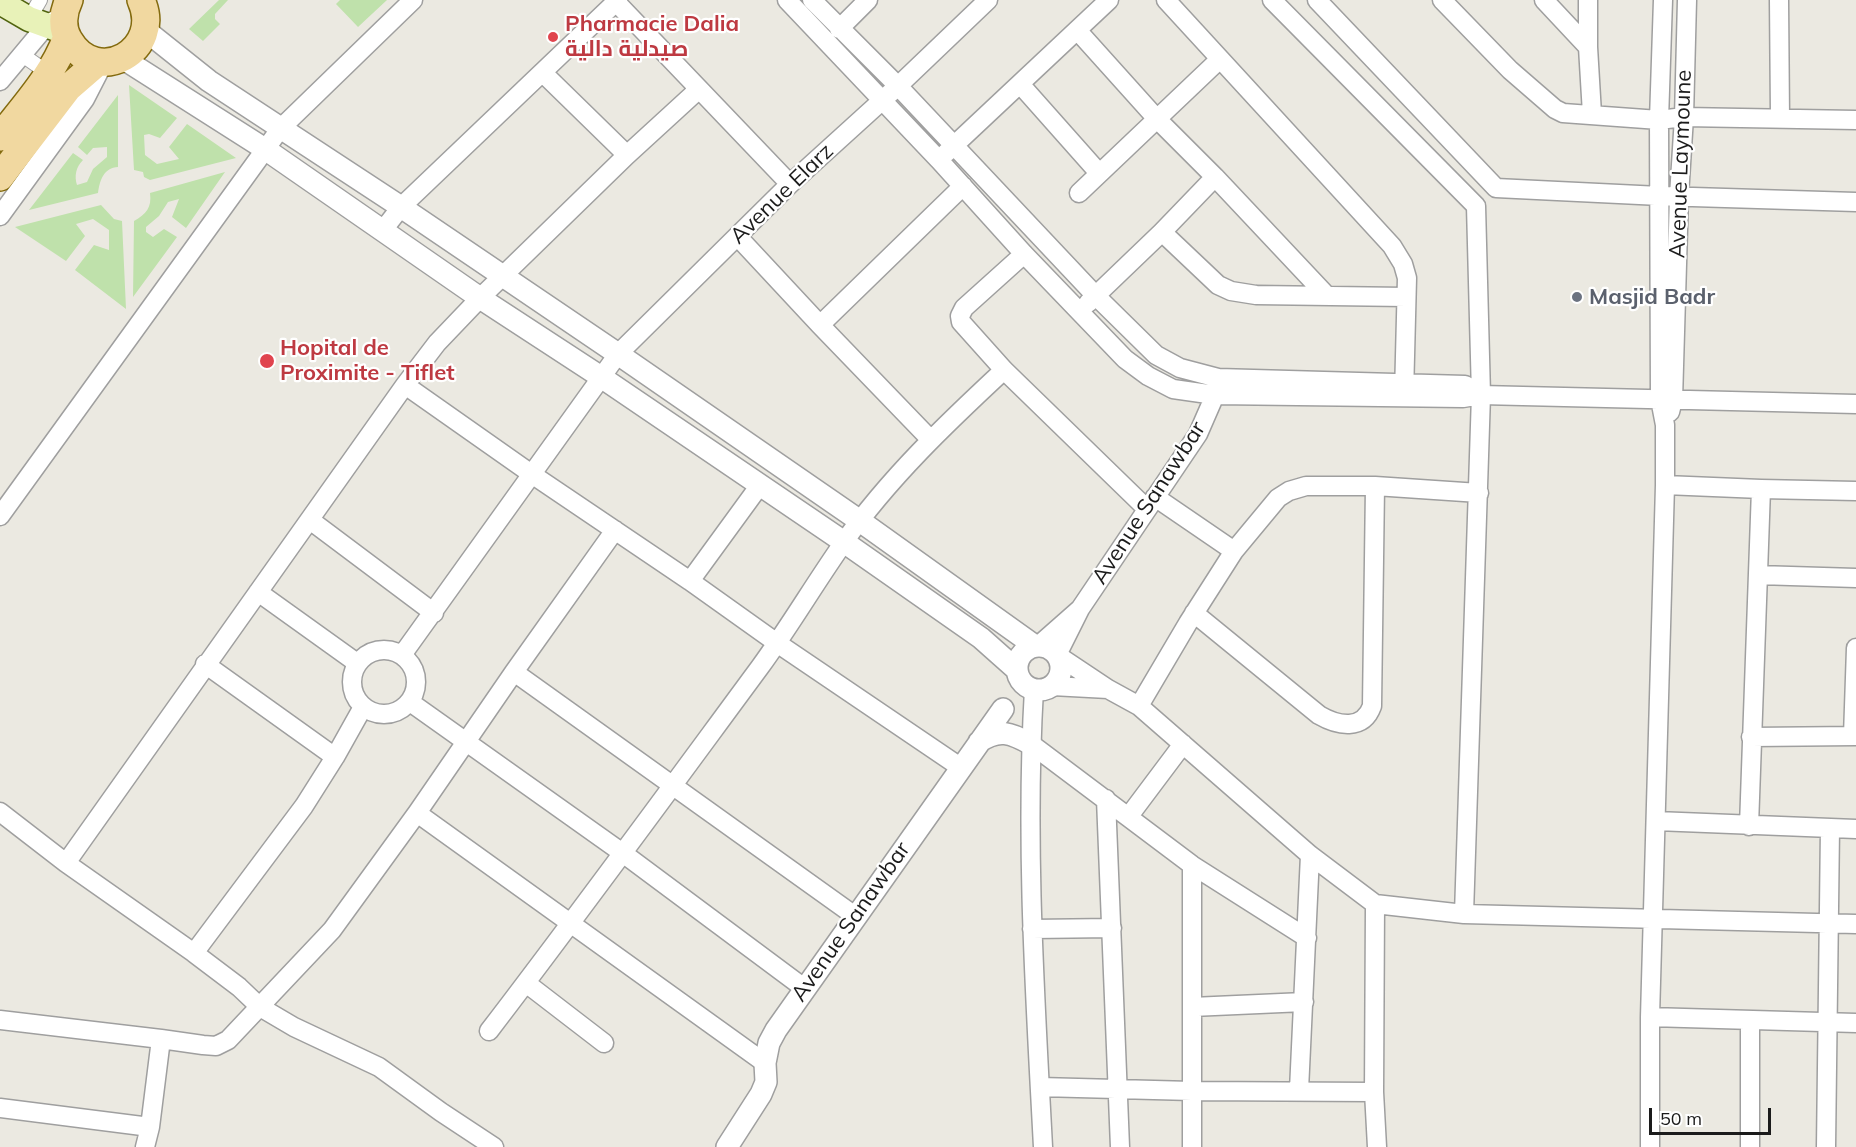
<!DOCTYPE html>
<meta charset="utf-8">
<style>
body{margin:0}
#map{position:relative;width:1856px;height:1147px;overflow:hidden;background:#ebe9e1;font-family:Mulish,sans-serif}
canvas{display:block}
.scale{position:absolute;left:1649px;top:1108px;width:122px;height:27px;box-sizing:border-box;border:3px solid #1b1b1b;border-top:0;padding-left:8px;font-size:18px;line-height:21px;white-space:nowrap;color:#1b1b1b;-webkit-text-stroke:4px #fff;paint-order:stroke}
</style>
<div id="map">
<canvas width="1856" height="1147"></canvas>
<div class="scale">50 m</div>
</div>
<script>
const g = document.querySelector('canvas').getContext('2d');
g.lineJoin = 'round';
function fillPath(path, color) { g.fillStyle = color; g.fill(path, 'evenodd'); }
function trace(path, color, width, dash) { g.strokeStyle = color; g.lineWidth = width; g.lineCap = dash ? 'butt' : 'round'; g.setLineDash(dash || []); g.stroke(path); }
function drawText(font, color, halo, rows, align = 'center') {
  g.font = font + ' Mulish,Cairo,sans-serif'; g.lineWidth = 4.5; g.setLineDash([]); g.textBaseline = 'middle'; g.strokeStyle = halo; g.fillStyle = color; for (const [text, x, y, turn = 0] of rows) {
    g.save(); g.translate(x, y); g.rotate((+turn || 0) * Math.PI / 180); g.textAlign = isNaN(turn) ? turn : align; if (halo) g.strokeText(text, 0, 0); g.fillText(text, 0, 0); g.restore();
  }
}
const grass = new Path2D(`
 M 219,0 L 228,0 L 215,14 L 215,19 L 220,24 L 203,41 L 189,29 Z
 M 340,0 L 387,0 L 358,27 L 336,4 Z
 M 129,85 L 177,118 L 160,138 L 149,134 L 144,135 L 145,155 L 157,164 L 179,159 L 169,147 L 187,124 L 236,158 L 150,180 L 144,177 L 143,172 L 134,170 Z
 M 118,95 L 118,167 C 104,168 100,179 98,193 L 29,210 L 73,153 L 83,160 C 76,167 74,176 77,185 L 87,182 L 93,169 L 107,157 L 107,147 L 93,148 L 87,155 L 78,147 Z
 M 225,172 L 186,228 L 172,217 L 179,199 L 168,202 L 159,216 L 146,227 L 146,232 L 153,237 L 164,229 L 177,237 L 133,297 L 134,221 C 146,214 152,208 150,193 Z
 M 101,205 L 114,219 L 122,221 L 126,309 L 75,270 L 94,245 L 109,250 L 109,230 L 93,219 L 76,224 L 85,236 L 66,261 L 15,227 Z`);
const pedestrian = new Path2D(`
 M 29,19 L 40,0
 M 21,54 L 51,75`);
const minor = new Path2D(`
 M 787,0 L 939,160 L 1024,254 L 1125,359 L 1148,376 L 1173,389 L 1215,395 L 1463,398 L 1481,395 L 1856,404
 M 812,0 L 898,86 L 1096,296 L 1156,355 L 1180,368 L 1218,378 L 1465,385 L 1481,395
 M 1166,0 L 1392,246 L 1403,264 L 1407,278 L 1404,395
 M 1272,0 L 1476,206 L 1481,395 L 1464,914
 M 1317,0 L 1496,188 L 1660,196 L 1856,202
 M 1442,0 L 1510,70 L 1555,109 L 1563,113 L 1659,120 L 1684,117 L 1856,120
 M 1544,0 L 1588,47
 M 1588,0 L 1588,47 L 1592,114
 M 1779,0 L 1780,117
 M 616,2 L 790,184
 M 839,29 L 868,0
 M 1077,30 L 1157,119 L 1215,177
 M 543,73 L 627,155
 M 0,81 L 46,26 L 55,20
 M 1020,84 L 1099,173
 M 946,153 L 1109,0
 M 1079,193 L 1220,59
 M 0,216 L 85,99 L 103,64
 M 383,230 L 401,207 L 618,0
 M 1162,232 L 1215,177 L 1327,296
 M 738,237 L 820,325 L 930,439
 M 1024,254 L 964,308 L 960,316 L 961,322 L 1004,370 L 1147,509
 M 1088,303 L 1162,232 L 1218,285 L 1231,291 L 1256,295 L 1406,297
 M 820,325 L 963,186
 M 405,385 L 533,475 L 690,581 L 777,643 L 960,767
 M 1670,412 L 1673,400 L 1679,196 L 1684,117 L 1687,0
 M 1665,485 L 1761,489 L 1856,491
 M 1155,497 L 1234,551
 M 0,516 L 280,129 L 413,0
 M 310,520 L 434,613
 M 1758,575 L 1856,578
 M 690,581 L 760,485
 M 258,592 L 357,663
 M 1080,609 L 1198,434 L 1215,395 L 1217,384
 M 1194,613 L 1319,715 C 1338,726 1363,731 1372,706 L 1375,486
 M 1038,646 L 1080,609 L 1057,655 L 1108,689 L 1052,686
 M352 682a32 32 0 1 1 64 0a32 32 0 1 1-64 0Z
 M 402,655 L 618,354 L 790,184 L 898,86 L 988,0
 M 205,664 L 335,757
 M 514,672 L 855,916
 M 1034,689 C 1025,842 1035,995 1043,1147
 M 1108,689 L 1139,706 L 1310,855 L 1375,904 L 1464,914 L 1856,924
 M 410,702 L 624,854 L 804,988
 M 1139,706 L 1188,623 L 1234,551 L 1278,498 L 1289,491 L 1306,486 L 1375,486 L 1479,493
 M 1853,736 L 1856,648
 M 1751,737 L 1856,736
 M 1031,744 L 1192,865 L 1307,938
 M 1106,799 L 1120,1147
 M 0,812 L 66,863 L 194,953 L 239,987 L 260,1007 L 294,1027 L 379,1067 L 441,1112 L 494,1147
 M 417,813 L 765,1063
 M 1129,816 L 1183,744
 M 1656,821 L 1856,829
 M 1749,826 L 1761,489
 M 66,863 L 405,385 L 437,343 L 480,298 L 627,155 L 698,90
 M 1375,904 L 1374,1092 L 1377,1147
 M 1032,929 L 1112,928
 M 194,953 L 304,806 L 335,757 L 363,707
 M 526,983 L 604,1043
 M 1192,1007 L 1304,1002
 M 1650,1017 L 1856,1023
 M 0,1020 L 161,1039 L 203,1045 L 216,1046 L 228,1040 L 332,930 L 417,813 L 514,672 L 615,530
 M 489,1031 C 581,911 670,789 760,667 C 790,626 815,583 844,542 C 889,478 947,423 1004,370
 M 1040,1087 L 1192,1091 L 1374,1092
 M 1299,1090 L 1310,855
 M 0,1108 L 150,1127
 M 145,1147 L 150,1127 L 161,1039
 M 1192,1147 L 1192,865
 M 1650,1147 L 1650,1017 L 1665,485 L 1665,425 L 1660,399 L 1659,120 L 1663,0
 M 1750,1147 L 1750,1021
 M 1826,1147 L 1830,828`);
const tertiary = new Path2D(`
 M 145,30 L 209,81 L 401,207 L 618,354 L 860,521 L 1035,646
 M 122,58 L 265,149 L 480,298 L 601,377 L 844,542 L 981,638 L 1017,670
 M1017 668a22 22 0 1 1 44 0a22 22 0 1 1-44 0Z
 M 979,742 C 999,728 1011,733 1031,744
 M 727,1147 L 761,1094 L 766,1082 L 765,1063 L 769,1043 L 776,1030 L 1003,709`);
const secondary = new Path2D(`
 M 0,2 L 29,19 L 65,32`);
const primary = new Path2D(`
 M 69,0 C 63,12 61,28 69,40 C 97,88 164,50 141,0
 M 0,137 C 25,105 53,75 67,37
 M 0,177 L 68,88 L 98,62`);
const markers = [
 [553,37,6,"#e0444e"],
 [1577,297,6,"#6b7280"],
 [267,361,8,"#e0444e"]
];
const healthNames = [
 ["Pharmacie Dalia",565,24],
 ["صيدلية دالية",565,49],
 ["Hopital de",280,348],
 ["Proximite - Tiflet",280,373]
];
const streetNames = [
 ["Avenue Laymoune",1681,164,-88],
 ["Avenue Elarz",782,194,-44],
 ["Avenue Sanawbar",1149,503,-57],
 ["Avenue Sanawbar",851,922,-55]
];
const worshipNames = [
 ["Masjid Badr",1589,297]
];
fillPath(grass, '#bfe1ab');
trace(pedestrian, '#9f9f9f', 16);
trace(minor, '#9f9f9f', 21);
trace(tertiary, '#9f9f9f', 24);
trace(secondary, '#51640f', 27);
trace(primary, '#836a0e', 30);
trace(pedestrian, '#fff', 14);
trace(minor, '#fff', 18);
trace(tertiary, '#fff', 21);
trace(secondary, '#e8f2b8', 24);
trace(primary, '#f1d8a0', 27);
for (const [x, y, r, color] of markers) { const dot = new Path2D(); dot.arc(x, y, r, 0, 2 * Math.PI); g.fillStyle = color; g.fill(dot); trace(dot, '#fff', 2); }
drawText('bold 22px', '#be3a42', '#fff', healthNames, 'left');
drawText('22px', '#1b1b1b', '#fff', streetNames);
drawText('bold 22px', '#5b616d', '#fff', worshipNames, 'left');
</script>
